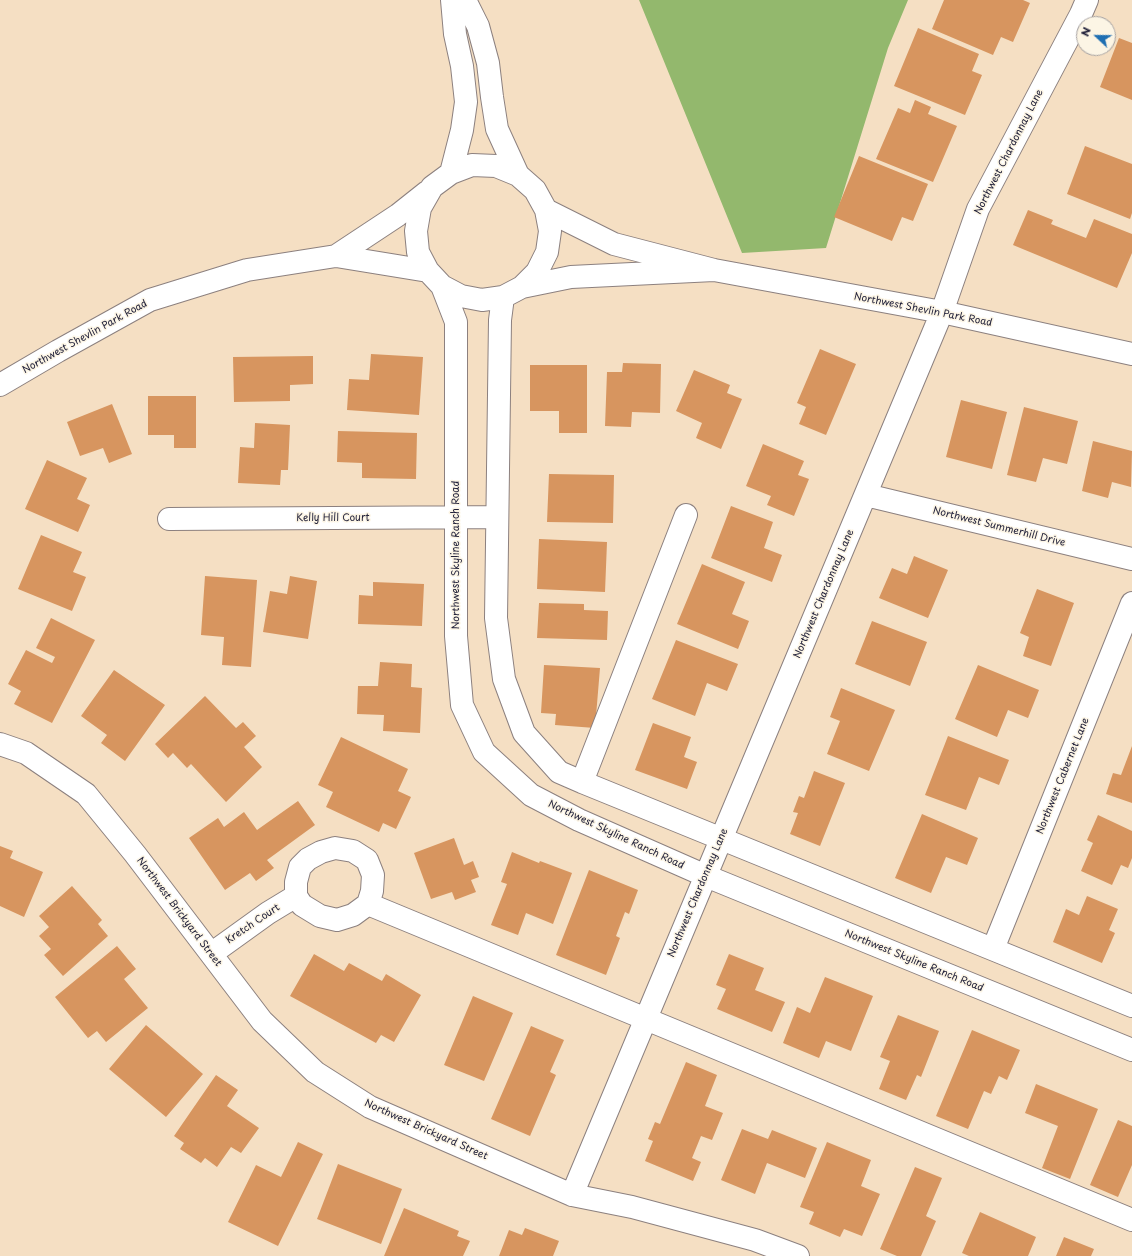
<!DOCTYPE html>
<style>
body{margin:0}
#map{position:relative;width:1132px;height:1256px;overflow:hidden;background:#f5dfc3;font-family:"Playpen Sans",sans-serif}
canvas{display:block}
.north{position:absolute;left:1076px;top:16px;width:40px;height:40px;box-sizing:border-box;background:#fcf5e5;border:1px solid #a5a1a1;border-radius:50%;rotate:292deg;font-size:11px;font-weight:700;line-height:16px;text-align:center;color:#22223b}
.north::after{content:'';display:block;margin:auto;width:14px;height:18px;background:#1f6fb2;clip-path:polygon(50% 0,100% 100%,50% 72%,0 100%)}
</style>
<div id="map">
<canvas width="1132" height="1256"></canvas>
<div class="north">N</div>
</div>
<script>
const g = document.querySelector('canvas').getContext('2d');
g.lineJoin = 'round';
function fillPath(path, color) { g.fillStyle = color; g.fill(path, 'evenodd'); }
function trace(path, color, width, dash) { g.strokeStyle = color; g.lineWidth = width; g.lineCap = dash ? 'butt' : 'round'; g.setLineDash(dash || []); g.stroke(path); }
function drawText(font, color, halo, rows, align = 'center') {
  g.font = font + ' "Playpen Sans",sans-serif'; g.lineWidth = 3; g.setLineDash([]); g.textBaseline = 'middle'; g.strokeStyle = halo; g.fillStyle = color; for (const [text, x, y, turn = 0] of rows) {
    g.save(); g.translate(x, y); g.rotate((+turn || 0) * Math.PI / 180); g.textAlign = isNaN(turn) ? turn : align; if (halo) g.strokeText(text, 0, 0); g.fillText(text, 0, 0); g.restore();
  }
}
const forest = new Path2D(`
 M 639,0 L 908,0 L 888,48 L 826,248 L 742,253 Z`);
const building = new Path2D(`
 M 944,0 L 1023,0 L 1030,3 L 1013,42 L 1001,37 L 993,55 L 932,29 Z
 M 918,28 L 979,54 L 972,71 L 982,75 L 965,115 L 894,86 Z
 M 1119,38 L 1132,43 L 1132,100 L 1100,87 Z
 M 915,100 L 931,107 L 928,114 L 957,126 L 933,182 L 876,159 L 898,108 L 910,113 Z
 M 1085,146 L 1132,164 L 1132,213 L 1130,219 L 1067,194 Z
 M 859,156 L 928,184 L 913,221 L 902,217 L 892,241 L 834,217 Z
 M 1028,210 L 1053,220 L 1051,224 L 1086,238 L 1094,219 L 1132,234 L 1132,253 L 1117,288 L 1013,245 Z
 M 820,349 L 856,364 L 826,435 L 799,424 L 806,407 L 797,403 Z
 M 371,354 L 423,357 L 419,415 L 347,410 L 349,379 L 369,380 Z
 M 313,356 L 313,384 L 290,385 L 290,401 L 234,402 L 233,357 Z
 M 623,363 L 661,364 L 660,413 L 632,412 L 631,427 L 605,426 L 607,372 L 622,372 Z
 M 530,365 L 587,365 L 587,433 L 559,433 L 559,411 L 530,411 Z
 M 694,370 L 730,385 L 727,393 L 742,399 L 721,449 L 696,438 L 702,423 L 676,411 Z
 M 148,396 L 196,396 L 196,448 L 174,448 L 174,435 L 148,435 Z
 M 961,400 L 1007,412 L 992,469 L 946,457 Z
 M 112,404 L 132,454 L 109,463 L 103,448 L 80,456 L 67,422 Z
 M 1024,407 L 1078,421 L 1067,464 L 1043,458 L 1036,482 L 1007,475 Z
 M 255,423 L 290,425 L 288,470 L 281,470 L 280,485 L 238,483 L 240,447 L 254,448 Z
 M 338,431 L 417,433 L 416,479 L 362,478 L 362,463 L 337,462 Z
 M 1093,441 L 1132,451 L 1131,487 L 1112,482 L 1108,498 L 1082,491 Z
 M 763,444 L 804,461 L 798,475 L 809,479 L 794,516 L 767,505 L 771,496 L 746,486 Z
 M 47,460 L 87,478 L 77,499 L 90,505 L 78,532 L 25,509 Z
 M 549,474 L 614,475 L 613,523 L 547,522 Z
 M 731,506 L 773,522 L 764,548 L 782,555 L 772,582 L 711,558 Z
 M 41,535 L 82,552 L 73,572 L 86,577 L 72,611 L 18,589 Z
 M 539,539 L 607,542 L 605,592 L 537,589 Z
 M 914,556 L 948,570 L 928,618 L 879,598 L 892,568 L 907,574 Z
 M 702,564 L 745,582 L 732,614 L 749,621 L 738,649 L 677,624 Z
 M 205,576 L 257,580 L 251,667 L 222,665 L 224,637 L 201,635 Z
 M 290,576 L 317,581 L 308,639 L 263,632 L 270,591 L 287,594 Z
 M 373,582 L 424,584 L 422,626 L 358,624 L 359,595 L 373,596 Z
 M 1037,589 L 1074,603 L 1051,666 L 1023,656 L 1029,637 L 1020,633 Z
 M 539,603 L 584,604 L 584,610 L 608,611 L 607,640 L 537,638 Z
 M 51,618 L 95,640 L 52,723 L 14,704 L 21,691 L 8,684 L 26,650 L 52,663 L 55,657 L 36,648 Z
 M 872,621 L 927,642 L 910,686 L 855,664 Z
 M 676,640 L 738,664 L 727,691 L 707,683 L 695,716 L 652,699 Z
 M 380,662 L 412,664 L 411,687 L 422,688 L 420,733 L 383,731 L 384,715 L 357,714 L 358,686 L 378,686 Z
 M 544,665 L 600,668 L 595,728 L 555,725 L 556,714 L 541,713 Z
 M 978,665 L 1039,690 L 1028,718 L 1008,710 L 997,737 L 955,719 Z
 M 114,670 L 165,705 L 125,761 L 101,743 L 107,735 L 81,716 Z
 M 841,688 L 895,710 L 869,771 L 827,754 L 840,721 L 830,717 Z
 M 205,696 L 236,728 L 243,722 L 256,736 L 244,747 L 262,767 L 226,802 L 191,764 L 187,768 L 173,753 L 168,758 L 155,744 Z
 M 653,723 L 691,737 L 684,757 L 697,762 L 687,789 L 635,770 Z
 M 948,736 L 1009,760 L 999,785 L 979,777 L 966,810 L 925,795 Z
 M 341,737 L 408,769 L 398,791 L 411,797 L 396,829 L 383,823 L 379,832 L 326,807 L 333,792 L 318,785 Z
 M 1132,746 L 1132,803 L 1106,794 L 1113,773 L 1121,775 Z
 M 814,771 L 845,783 L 820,846 L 790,834 L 798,813 L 793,812 L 799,796 L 804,798 Z
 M 298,801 L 315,825 L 267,860 L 274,868 L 256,881 L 250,873 L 225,890 L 189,838 L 218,818 L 224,827 L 244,812 L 257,830 Z
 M 922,814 L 978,838 L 967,865 L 946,857 L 931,893 L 895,878 Z
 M 1098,815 L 1132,831 L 1132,858 L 1128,868 L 1121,865 L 1112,885 L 1081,871 L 1093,843 L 1087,840 Z
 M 454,838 L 464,865 L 473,861 L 479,877 L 471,880 L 476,892 L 455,900 L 452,892 L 431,899 L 414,853 Z
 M 0,846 L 13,851 L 10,858 L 43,872 L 24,917 L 0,906 Z
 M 512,852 L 539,863 L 540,861 L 572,873 L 553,924 L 526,913 L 518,935 L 491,925 L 507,884 L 501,882 Z
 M 589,870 L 638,890 L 629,914 L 625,912 L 616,936 L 620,938 L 606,975 L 556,955 Z
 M 72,886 L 102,920 L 98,924 L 108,936 L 63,976 L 44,955 L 51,949 L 39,936 L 49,927 L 39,916 Z
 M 1087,896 L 1118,909 L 1109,930 L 1115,933 L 1102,963 L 1053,942 L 1066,909 L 1079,915 Z
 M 117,946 L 136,969 L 124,979 L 148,1008 L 106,1042 L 97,1031 L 88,1038 L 55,997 Z
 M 314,954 L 344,971 L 349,963 L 382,981 L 386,974 L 421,995 L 394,1042 L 381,1035 L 376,1043 L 290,996 Z
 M 729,954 L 764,968 L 755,990 L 785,1002 L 772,1032 L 717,1009 L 726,989 L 716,985 Z
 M 825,977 L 873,996 L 851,1051 L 826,1041 L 819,1058 L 783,1043 L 797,1007 L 810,1013 Z
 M 473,996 L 513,1013 L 484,1081 L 444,1065 Z
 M 898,1015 L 939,1031 L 921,1077 L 917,1075 L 906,1100 L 879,1089 L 890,1061 L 880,1057 Z
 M 146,1025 L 203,1074 L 166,1117 L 109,1069 Z
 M 531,1026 L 564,1040 L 550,1072 L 556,1075 L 530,1136 L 491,1119 Z
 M 972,1030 L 1020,1050 L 1007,1080 L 999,1076 L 991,1094 L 984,1091 L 968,1129 L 936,1116 Z
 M 686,1062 L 717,1075 L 705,1106 L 723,1113 L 712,1140 L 701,1136 L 692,1158 L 701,1162 L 693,1181 L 645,1161 L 653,1141 L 648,1139 L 655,1122 L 660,1124 Z
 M 216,1075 L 238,1090 L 227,1106 L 259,1128 L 241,1153 L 231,1147 L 217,1167 L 205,1158 L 201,1163 L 180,1149 L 184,1143 L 174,1136 Z
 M 1036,1084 L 1098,1109 L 1070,1179 L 1042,1168 L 1058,1126 L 1025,1113 Z
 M 1118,1120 L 1132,1126 L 1132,1165 L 1118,1197 L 1090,1185 Z
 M 742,1129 L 768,1139 L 772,1130 L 817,1148 L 805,1178 L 767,1163 L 755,1194 L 721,1180 Z
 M 298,1142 L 323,1154 L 278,1246 L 228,1222 L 256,1165 L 281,1177 Z
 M 827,1142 L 871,1160 L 861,1186 L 880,1194 L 862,1236 L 844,1229 L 840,1237 L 809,1224 L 814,1212 L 800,1207 Z
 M 338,1164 L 402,1189 L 381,1244 L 317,1219 Z
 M 915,1167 L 942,1178 L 926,1216 L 936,1221 L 921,1256 L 897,1256 L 880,1249 Z
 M 404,1208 L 459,1231 L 457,1236 L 470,1241 L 463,1256 L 384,1256 Z
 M 980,1212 L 1036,1237 L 1028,1256 L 969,1256 L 962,1253 Z
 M 525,1228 L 559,1241 L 553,1256 L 499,1256 L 509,1230 L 522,1235 Z
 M 1064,1237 L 1094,1249 L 1091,1256 L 1056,1256 Z`);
const minor = new Path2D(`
 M 465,0 L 478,26 L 488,63 L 492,97 L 497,129 L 518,175
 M 451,173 L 462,130 L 466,102 L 462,66 L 455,34 L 452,0
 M 546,210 L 614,244 L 714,270 L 942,312 L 1132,354
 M 336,256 L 398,215 L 427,192
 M 442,286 L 456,322 L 456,636 L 462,705 L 484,752 L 531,795 L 579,820 L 706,876 L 1132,1050
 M 522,287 L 537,272 L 547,252 L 550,231 L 546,210 L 535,190 L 518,175 L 496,166 L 472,165 L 451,173 L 432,187 L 420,208 L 416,231 L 418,252 L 428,271 L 442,286 L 461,296 L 482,300 L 503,297 L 522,287 L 571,277 L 714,270
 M 503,297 L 500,320 L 496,618 L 504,679 L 524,733 L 559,772 L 582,782 L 1132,1006
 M 0,385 L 58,351 L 150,300 L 247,270 L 336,256 L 428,271
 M 866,495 L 1132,559
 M 169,519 L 497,517
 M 0,744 L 26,753 L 86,794 L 135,854 L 262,1021 L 315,1072 L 370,1107 L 572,1195 L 632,1207 L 755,1240 L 798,1256
 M 582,782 L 686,515
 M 368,904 L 1132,1220
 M 993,949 L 1132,603
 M 211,954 L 268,913 L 296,896 L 302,905 L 320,916 L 337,920 L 353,915 L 368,904 L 372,891 L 373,875 L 367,860 L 353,851 L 335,848 L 321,852 L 308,859 L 300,867 L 296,882 L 296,896
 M 572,1195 L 942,312 L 978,209 L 1081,14 L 1087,0`);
const streetNames = [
 ["Northwest Chardonnay Lane",1009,152,-63],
 ["Northwest Shevlin Park Road",923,310,11],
 ["Northwest Shevlin Park Road",85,337,-29],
 ["Kelly Hill Court",333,518],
 ["Northwest Summerhill Drive",999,527,14],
 ["Northwest Skyline Ranch Road",456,555,-90],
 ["Northwest Chardonnay Lane",824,594,-67],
 ["Northwest Cabernet Lane",1063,776,-68],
 ["Northwest Skyline Ranch Road",616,835,25],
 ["Northwest Chardonnay Lane",698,893,-67],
 ["Northwest Brickyard Street",179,912,53],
 ["Kretch Court",253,924,-34],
 ["Northwest Skyline Ranch Road",914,961,22],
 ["Northwest Brickyard Street",426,1130,24]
];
fillPath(forest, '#93b86d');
fillPath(building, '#d7955f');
trace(minor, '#8c807f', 24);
trace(minor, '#fff', 22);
drawText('10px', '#22223b', '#fcf5e5', streetNames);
</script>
